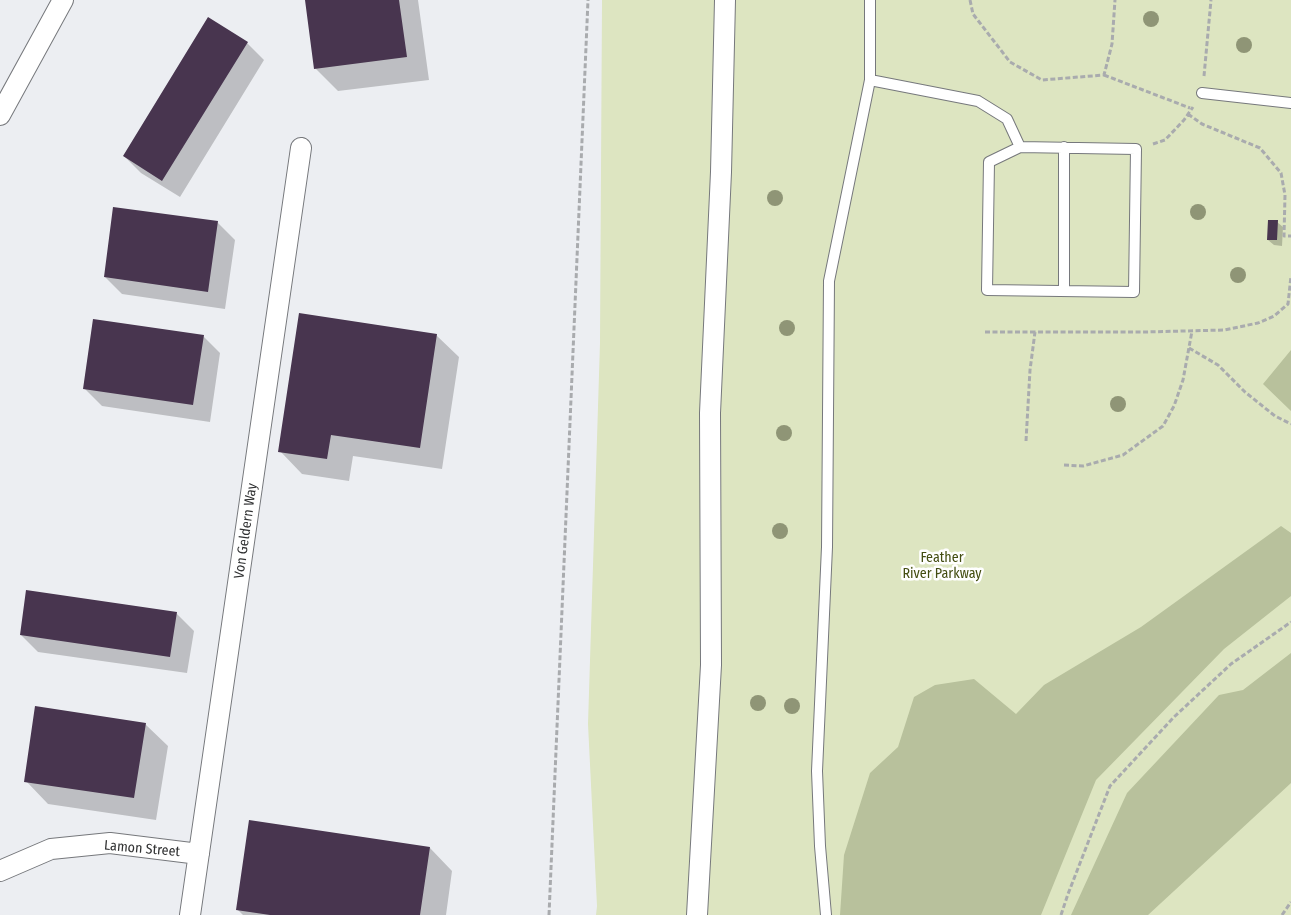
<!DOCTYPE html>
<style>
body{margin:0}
canvas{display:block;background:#eceef2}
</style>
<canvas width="1291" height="915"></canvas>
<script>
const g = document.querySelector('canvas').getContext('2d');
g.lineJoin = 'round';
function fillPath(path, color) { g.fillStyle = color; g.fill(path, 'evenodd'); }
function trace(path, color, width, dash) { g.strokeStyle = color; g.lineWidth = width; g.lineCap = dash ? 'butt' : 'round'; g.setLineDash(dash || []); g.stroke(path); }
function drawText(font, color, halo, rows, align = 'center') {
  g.font = font + ' "Fira Sans Condensed",sans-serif'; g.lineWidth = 5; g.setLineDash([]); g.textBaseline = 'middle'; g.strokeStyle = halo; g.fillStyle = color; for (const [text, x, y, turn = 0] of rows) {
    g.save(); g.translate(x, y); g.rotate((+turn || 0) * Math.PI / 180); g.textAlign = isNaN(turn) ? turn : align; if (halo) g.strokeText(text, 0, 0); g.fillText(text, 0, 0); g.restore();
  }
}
const green = new Path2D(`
 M 602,0 L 1291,0 L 1291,915 L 596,915 L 597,906 L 588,724 L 600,343 Z`);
const forest = new Path2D(`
 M 1291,350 L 1291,411 L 1263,384 Z
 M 1281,526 L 1291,533 L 1291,596 L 1224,649 L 1096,780 L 1041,915 L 840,915 L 844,855 L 870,773 L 898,747 L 914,697 L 935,685 L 974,679 L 1016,714 L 1044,685 L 1141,627 Z
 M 1291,653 L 1291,783 L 1148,915 L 1071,915 L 1127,793 L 1219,695 L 1243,690 Z`);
const shadow = new Path2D(`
 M 306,0 L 418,0 L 429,80 L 338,91 L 315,68 Z
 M 247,43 L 264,60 L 180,197 L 141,173 L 124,156 Z
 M 217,222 L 235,240 L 225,309 L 122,294 L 105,277 Z
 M 1277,222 L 1283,227 L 1282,246 L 1274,245 L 1268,240 Z
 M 436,335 L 459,357 L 442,469 L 353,456 L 349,481 L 302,474 L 280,451 Z
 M 203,336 L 220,353 L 210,422 L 102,406 L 84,388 Z
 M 176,613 L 194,631 L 187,673 L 38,652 L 21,635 Z
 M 145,724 L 168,746 L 156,820 L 48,804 L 26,781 Z
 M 250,821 L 430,848 L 452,871 L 446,915 L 243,915 L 237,909 Z`);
const building = new Path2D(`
 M 305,0 L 399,0 L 407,57 L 314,69 Z
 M 208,17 L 248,42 L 162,181 L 123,156 Z
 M 113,207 L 218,221 L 208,292 L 104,277 Z
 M 1268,220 L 1278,220 L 1277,240 L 1267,240 Z
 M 299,313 L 437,334 L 420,448 L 331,435 L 327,459 L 278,452 Z
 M 93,319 L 204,335 L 193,405 L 83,389 Z
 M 26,590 L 177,612 L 170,657 L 20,635 Z
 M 35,706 L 146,723 L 134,798 L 24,782 Z
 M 249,820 L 430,847 L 420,915 L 270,915 L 236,910 Z`);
const path = new Path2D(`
 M 970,0 L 973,14 L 1010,62 L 1042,80 L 1104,75 L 1112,44 L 1115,0
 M 1104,75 L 1190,108
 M 1204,76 L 1211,0
 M 1188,114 L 1202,124 L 1260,148 L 1281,173 L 1285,195 L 1284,236 L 1291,236
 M 1153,144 L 1165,140 L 1184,120 L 1193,107
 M 985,332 L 1035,332
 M 1189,348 L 1218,365 L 1245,392 L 1275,416 L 1291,424
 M 1026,441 L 1030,370 L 1035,332 L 1144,332 L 1224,330 L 1258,323 L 1274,316 L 1288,304 L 1291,276
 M 1064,465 L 1083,466 L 1123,455 L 1163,426 L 1174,406 L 1183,380 L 1192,331
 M 549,915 L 588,0
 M 1061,915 L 1068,894 L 1110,786 L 1174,717 L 1231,664 L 1291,622
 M 1282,915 L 1291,902`);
const lane = new Path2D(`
 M 870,80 L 978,101 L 1007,119 L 1020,147
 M 1202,93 L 1291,103
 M 1020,147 L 1136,149 L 1134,292 L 987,290 L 989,162 Z
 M 1064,147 L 1064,291
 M 826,915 L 820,846 L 817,771 L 827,547 L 829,281 L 870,80 L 870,0`);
const street = new Path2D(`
 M 0,115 L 63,0
 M 0,871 L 51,849 L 110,843 L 199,854
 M 190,915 L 301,148
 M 697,915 L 711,665 L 710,413 L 721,172 L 725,0`);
const trees = [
 [1151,19],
 [1244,45],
 [775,198],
 [1198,212],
 [1238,275],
 [787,328],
 [1118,404],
 [784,433],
 [780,531],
 [758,703],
 [792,706]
];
const streetNames = [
 ["Von Geldern Way",246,531,-82],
 ["Lamon Street",142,849,5]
];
const parkNames = [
 ["Feather",942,558],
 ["River Parkway",942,574]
];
fillPath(green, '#dde5c1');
fillPath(forest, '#b8c19c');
fillPath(shadow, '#0003');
fillPath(building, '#48354f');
trace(lane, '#76787c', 12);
trace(street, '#76787c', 22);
trace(path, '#a9abae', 3, [5, 2.5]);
trace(lane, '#fff', 10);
trace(street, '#fff', 20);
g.fillStyle = '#8f9576';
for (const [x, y] of trees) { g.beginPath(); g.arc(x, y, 8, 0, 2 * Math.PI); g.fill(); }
drawText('14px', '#303132', '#fff', streetNames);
drawText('14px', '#434d11', '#fff', parkNames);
</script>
